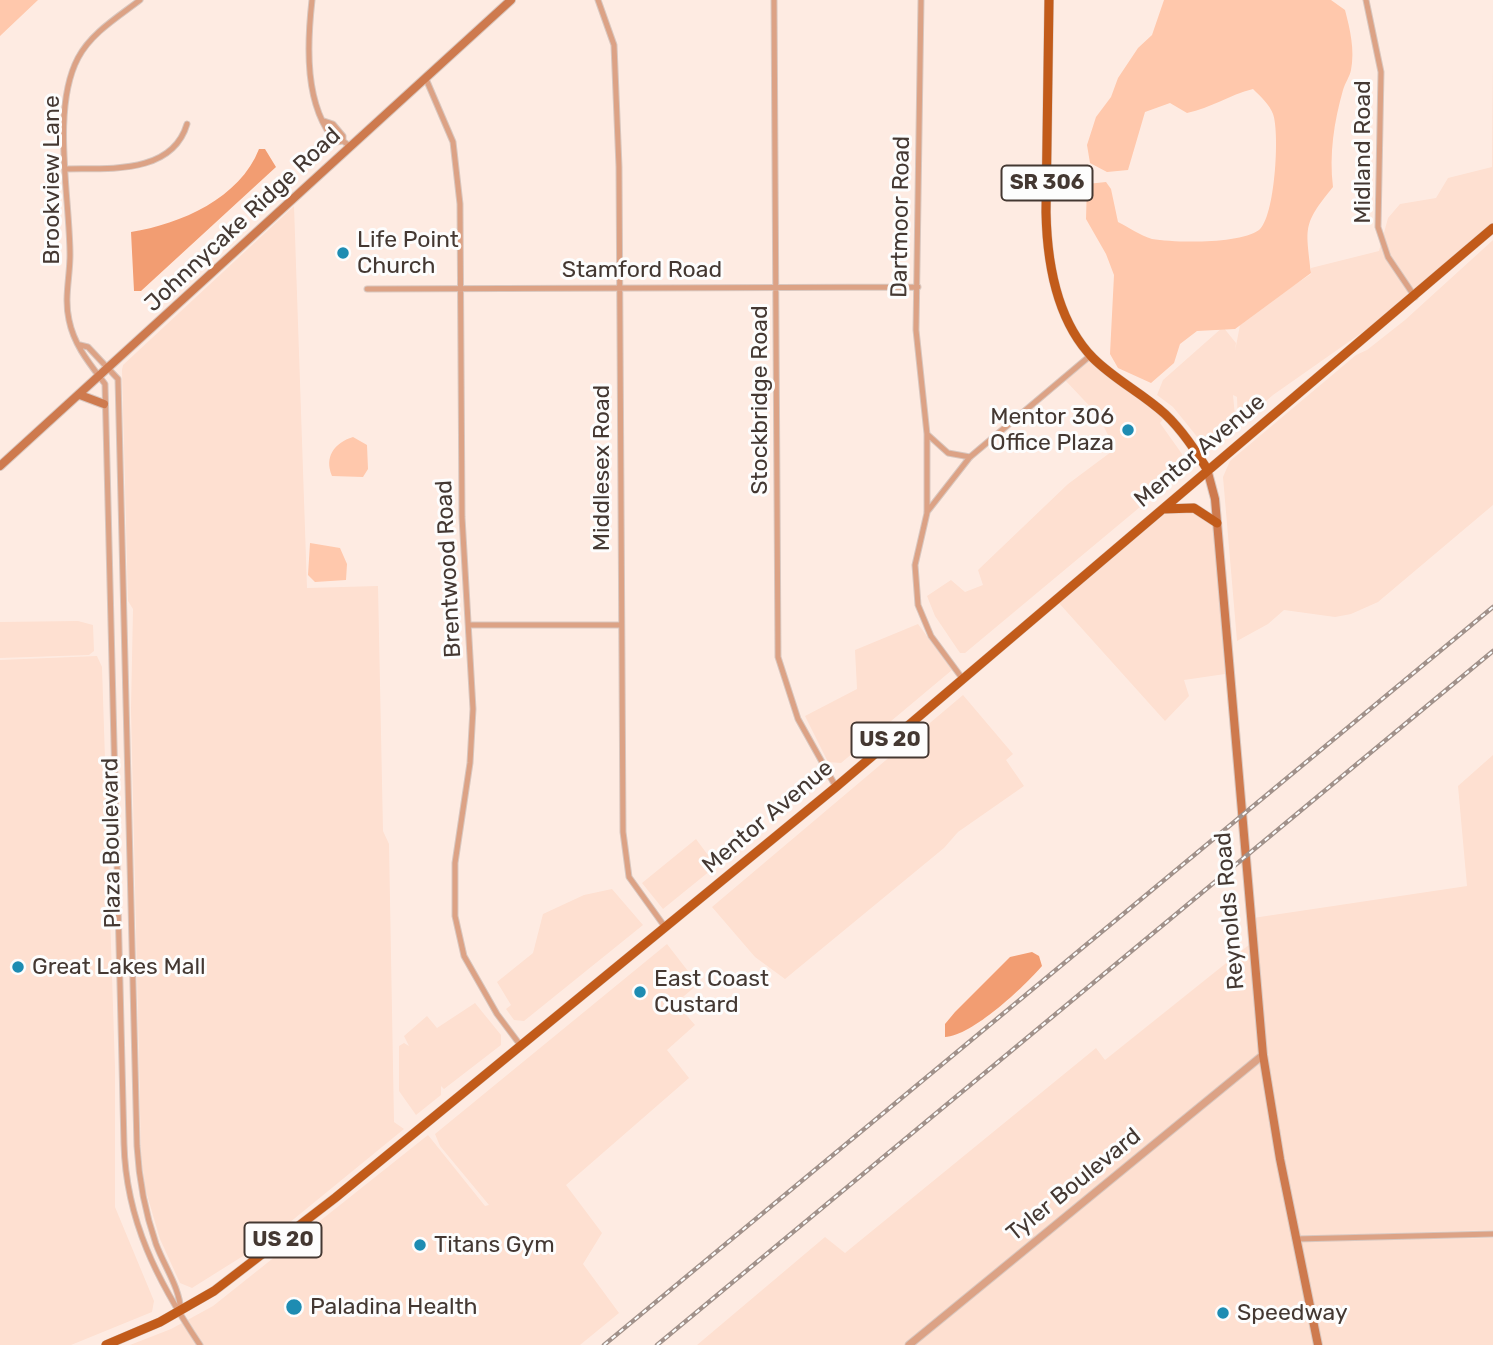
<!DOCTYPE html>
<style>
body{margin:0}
canvas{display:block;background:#feebe2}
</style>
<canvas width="1493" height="1345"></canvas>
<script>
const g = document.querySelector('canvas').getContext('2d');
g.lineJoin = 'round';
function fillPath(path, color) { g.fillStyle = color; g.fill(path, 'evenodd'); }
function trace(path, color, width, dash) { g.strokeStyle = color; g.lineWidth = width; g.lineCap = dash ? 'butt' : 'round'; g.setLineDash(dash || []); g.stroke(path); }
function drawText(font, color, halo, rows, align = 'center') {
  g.font = font + ' Rubik,sans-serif'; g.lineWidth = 6; g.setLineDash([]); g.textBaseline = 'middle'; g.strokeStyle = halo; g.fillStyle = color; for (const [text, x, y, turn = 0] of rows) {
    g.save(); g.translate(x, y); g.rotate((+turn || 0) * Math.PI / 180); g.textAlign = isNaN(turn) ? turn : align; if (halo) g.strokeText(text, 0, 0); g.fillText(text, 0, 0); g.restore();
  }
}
const built = new Path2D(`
 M 1493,51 L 1493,224 L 1387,315 L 1273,395 L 1238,425 L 1237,397 L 1233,395 L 1236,427 L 1220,440 L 1203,444 L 1173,407 L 1157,395 L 1163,380 L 1223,327 L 1236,343 L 1235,351 L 1241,320 L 1311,274 L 1311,268 L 1379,251 L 1388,218 L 1400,204 L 1436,198 L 1448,178 L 1492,167 Z
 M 294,206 L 307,588 L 378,586 L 383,831 L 389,844 L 394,1122 L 404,1129 L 267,1241 L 192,1288 L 180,1283 L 160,1239 L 145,1188 L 141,1152 L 131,709 L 133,609 L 128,601 L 122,370 L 123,365 Z
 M 1493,240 L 1493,505 L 1378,602 L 1351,614 L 1335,617 L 1284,610 L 1268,624 L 1237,641 L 1223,477 L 1230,461 L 1356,355 L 1367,350 L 1405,320 Z
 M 1090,359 L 1164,418 L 1160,423 L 1182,454 L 1182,472 L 965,653 L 960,653 L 935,616 L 927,596 L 951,580 L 965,592 L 983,585 L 978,570 L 1068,484 L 1115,449 L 1098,415 L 1065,380 Z
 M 1185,511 L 1204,517 L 1213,526 L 1225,674 L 1184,680 L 1189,696 L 1165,721 L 1058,602 L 1161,513 Z
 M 78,621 L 93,625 L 94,651 L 89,655 L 0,658 L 0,622 Z
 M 918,624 L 952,670 L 841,763 L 828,762 L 805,716 L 857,689 L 855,650 Z
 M 97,656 L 102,667 L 115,1068 L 115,1207 L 154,1301 L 152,1312 L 71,1345 L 0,1345 L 0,660 Z
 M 963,695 L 1013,754 L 1006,760 L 1024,786 L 958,832 L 944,848 L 785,979 L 755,957 L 712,907 Z
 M 1493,755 L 1493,1230 L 1298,1236 L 1266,1063 L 1253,918 L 1467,886 L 1458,786 Z
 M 696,839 L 716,866 L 663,909 L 642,883 Z
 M 612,889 L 643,925 L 524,1021 L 514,1020 L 506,1009 L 511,1005 L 497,982 L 533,953 L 543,914 L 584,895 Z
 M 667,944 L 698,984 L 676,1003 L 695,1025 L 667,1050 L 689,1078 L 566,1185 L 602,1233 L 583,1264 L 619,1313 L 580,1345 L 130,1345 L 171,1329 L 213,1306 L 428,1135 L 485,1206 L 489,1205 L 440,1146 L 435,1134 Z
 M 1250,944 L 1264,1084 L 1315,1345 L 697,1345 L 825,1237 L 845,1253 L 1096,1048 L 1105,1060 Z
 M 475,1003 L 501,1035 L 501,1045 L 444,1089 L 441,1086 L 441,1095 L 416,1115 L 399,1091 L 399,1046 L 404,1043 L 409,1046 L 404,1036 L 427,1016 L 437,1028 Z
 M 1493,1238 L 1493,1345 L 1320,1345 L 1299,1241 Z`);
const green = new Path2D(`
 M 0,0 L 38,0 L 0,36 Z
 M 1164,0 L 1331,0 L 1345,10 C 1350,29 1355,50 1351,70 C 1350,76 1345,83 1343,90 C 1334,122 1329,154 1333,187 C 1302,225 1306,227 1311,273 L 1235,329 L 1197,331 L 1180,344 L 1174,363 L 1151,383 L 1118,368 L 1110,354 L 1114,275 L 1106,254 L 1086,219 L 1087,184 L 1106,182 L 1111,189 L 1118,222 C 1128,227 1141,236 1152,239 C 1176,243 1240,244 1259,230 C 1275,218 1280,133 1273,114 C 1270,105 1260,96 1253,89 C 1229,95 1211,108 1187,113 L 1170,103 L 1145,112 L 1128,170 L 1107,172 L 1090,163 L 1087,145 L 1096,117 L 1111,97 L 1118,78 L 1138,48 L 1152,35 Z
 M 353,437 L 367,445 L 368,469 L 363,477 L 332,476 C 324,457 334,443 353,437 Z
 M 310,543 L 340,548 L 347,564 L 346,580 L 315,582 L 308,575 Z`);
const water = new Path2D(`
 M 259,149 L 265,149 L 276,167 L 141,291 L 134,291 L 131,232 C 181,224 240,198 259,149 Z
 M 1032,952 L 1039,956 L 1042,966 C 1024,987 972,1036 945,1037 L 945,1024 L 955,1012 L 1010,957 Z`);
const minor = new Path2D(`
 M 140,0 C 118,17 91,33 78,58 C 51,109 70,199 70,255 C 70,277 64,298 69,320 C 74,345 89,363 105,384 L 124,1144 C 126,1221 158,1282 200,1345
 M 312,0 C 307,45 304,106 336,142 L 343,141 L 351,147
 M 598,0 L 614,45 L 619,167 L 623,832 L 629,877 L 665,927
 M 774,0 L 778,657 L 798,719 L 836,787
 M 921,0 L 916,330 L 927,434 L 948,453 L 970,457
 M 1366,0 L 1381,72 L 1378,227 L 1388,257 L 1415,297
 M 426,79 L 453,142 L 460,204 L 462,517 L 473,709 L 470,763 L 455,863 L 455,916 L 464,956 L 497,1014 L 521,1046
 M 324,121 L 333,124 L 343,136 L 343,141
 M 65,169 C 108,168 172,175 187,124
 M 367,289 L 918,287
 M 80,345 L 88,347 L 118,379 L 137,1146 C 139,1180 145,1212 156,1244 C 165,1268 179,1286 181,1311
 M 927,434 L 927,513 L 915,565 L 918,605 L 931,636 L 962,678
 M 927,512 L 970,457 L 1091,355
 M 470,625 L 619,625
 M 1296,1239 L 1493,1234`);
const tertiary = new Path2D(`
 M 909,1345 L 1263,1055`);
const secondary = new Path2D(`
 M 80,395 L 104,404
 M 0,466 L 511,0
 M 1207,469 L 1215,499 L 1263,1055 L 1280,1159 L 1318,1345`);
const primary = new Path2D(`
 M 1049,0 L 1046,212 C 1047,262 1056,320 1093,358 C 1115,380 1142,393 1165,414 C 1182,430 1195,450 1207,469
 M 1163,509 L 1194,508 L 1217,523
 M 106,1345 L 160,1322 L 214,1291 L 335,1198 L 836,787 L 1493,228`);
const rail = new Path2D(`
 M 604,1345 L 1493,607
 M 657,1345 L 1493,651`);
const markers = [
 [343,253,7,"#1e8cb2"],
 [1128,430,7,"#1e8cb2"],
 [18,967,7,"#1e8cb2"],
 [640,992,7,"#1e8cb2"],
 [420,1245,7,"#1e8cb2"],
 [294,1307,9,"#1e8cb2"],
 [1223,1313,7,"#1e8cb2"]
];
const shields = [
 [1047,183,91],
 [890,740,77],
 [283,1240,77]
];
const shieldNames = [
 ["SR 306",1047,183],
 ["US 20",890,740],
 ["US 20",283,1240]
];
const streetNames = [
 ["Midland Road",1363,152,-90],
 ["Brookview Lane",52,180,-90],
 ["Dartmoor Road",901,217,-89],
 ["Johnnycake Ridge Road",243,220,-43],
 ["Stamford Road",642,270],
 ["Stockbridge Road",760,400,-90],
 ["Mentor Avenue",1200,451,-40],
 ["Middlesex Road",602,468,-90],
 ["Brentwood Road",449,569,-93],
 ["Mentor Avenue",768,817,-40],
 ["Plaza Boulevard",112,843,-91],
 ["Reynolds Road",1230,911,-95],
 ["Tyler Boulevard",1074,1185,-39]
];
const poiNames = [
 ["Life Point",357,240],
 ["Church",357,266],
 ["Mentor 306",1114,417,"right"],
 ["Office Plaza",1114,443,"right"],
 ["Great Lakes Mall",32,967],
 ["East Coast",654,979],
 ["Custard",654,1005],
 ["Titans Gym",434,1245],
 ["Paladina Health",310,1307],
 ["Speedway",1237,1313]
];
fillPath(built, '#fee0d1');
fillPath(green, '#ffc8ac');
fillPath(water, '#f29d72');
trace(minor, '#d9c7bf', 7);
trace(tertiary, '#d9c7bf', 9);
trace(secondary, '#d9c7bf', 10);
trace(primary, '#d9c7bf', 10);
trace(minor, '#dca285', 5);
trace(tertiary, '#dca285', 7);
trace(secondary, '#ce7a4e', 8);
trace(primary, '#c25b1a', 9);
trace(rail, '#a1918a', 4.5);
trace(rail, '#fdfdfd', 2, [5]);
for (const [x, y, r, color] of markers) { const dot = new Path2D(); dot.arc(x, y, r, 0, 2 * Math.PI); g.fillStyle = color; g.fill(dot); trace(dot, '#fdfdfd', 2.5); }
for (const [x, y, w] of shields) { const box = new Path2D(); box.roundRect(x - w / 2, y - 17.5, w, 35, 5); g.fillStyle = '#fdfdfd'; g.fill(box); trace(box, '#443832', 2); }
drawText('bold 21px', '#443832', null, shieldNames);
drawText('23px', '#443832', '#fdfdfd', streetNames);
drawText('23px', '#443832', '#fdfdfd', poiNames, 'left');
</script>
